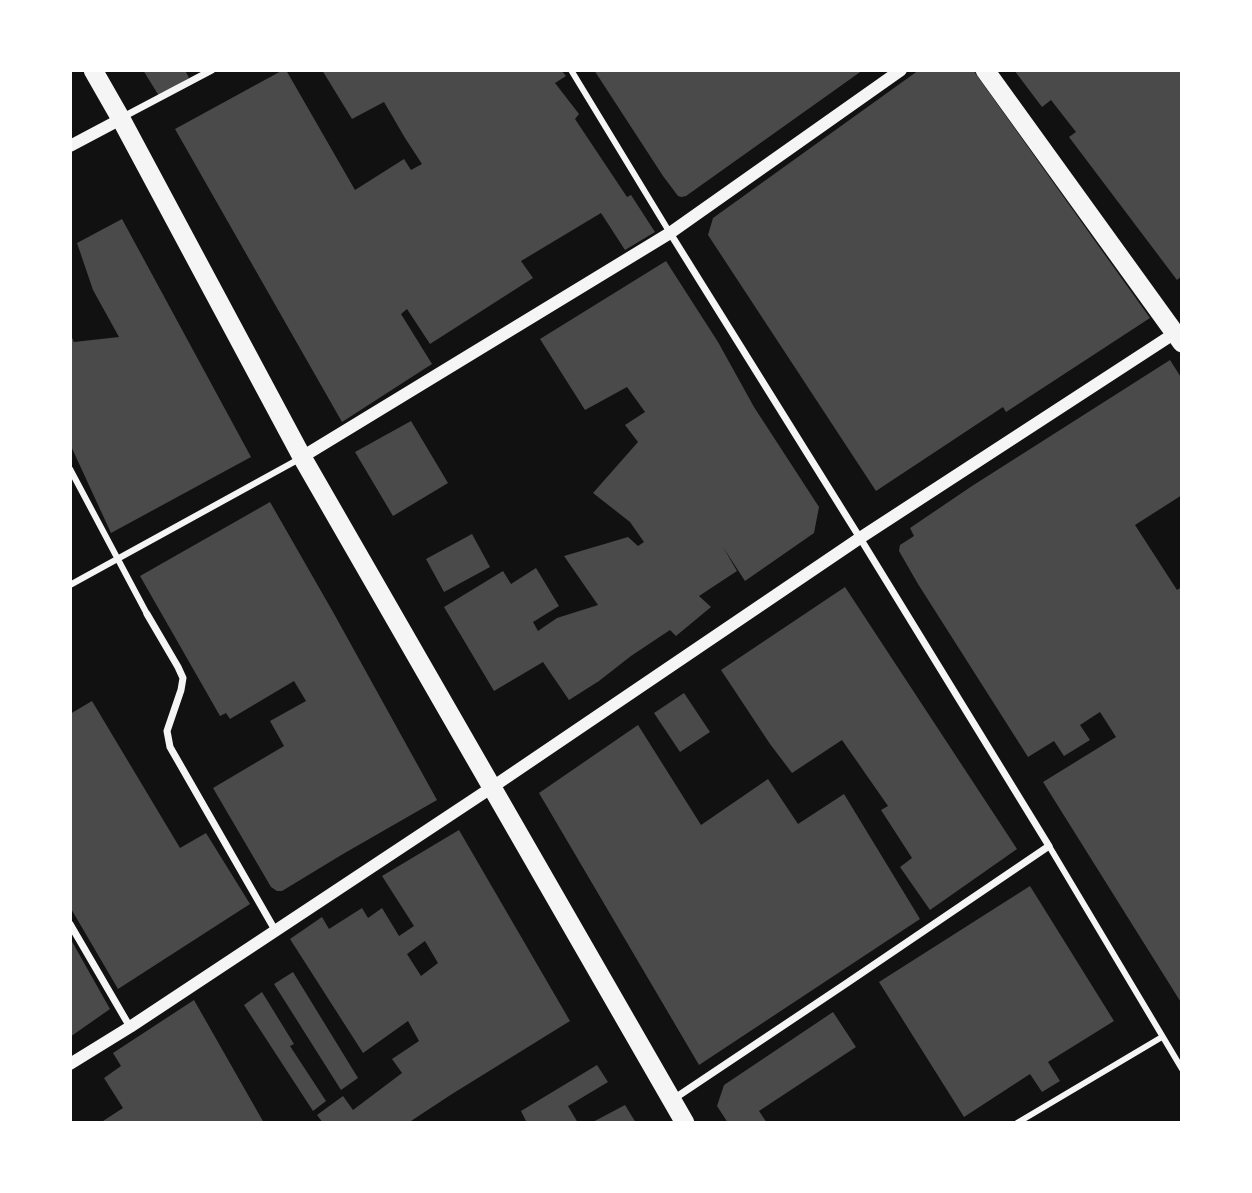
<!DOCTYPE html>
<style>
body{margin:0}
#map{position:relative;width:1252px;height:1193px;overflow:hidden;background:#111;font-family:"Open Sans",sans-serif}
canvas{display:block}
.frame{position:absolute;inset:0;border:72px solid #fff;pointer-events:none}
</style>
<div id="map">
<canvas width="1252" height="1193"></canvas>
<div class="frame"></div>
</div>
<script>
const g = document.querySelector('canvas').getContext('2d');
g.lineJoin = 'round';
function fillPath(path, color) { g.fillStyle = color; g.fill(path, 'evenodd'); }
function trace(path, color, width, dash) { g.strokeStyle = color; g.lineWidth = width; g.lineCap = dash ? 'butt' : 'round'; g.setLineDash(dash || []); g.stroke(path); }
const building = new Path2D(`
 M 143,70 L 185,70 L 189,78 L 159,96 Z
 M 283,70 L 286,70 L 355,190 L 404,159 L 411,170 L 422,164 L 405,138 L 384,102 L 352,119 L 322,70 L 561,70 L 566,76 L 555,83 L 579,114 L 575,119 L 627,197 L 631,195 L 655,232 L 625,250 L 601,213 L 521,261 L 533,278 L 430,344 L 407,309 L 401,314 L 432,364 L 342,422 L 175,129 Z
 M 594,70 L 863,70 L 686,196 L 681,197 L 678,196 L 663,176 Z
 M 919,70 L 973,70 L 1150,318 L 1006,412 L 1003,407 L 876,491 L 708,235 L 713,218 Z
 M 1014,70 L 1182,70 L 1182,206 L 1180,208 L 1182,210 L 1182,276 L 1177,280 L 1069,137 L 1076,132 L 1051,100 L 1042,107 Z
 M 122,219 L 251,457 L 111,533 L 70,444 L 70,333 L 74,342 L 119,337 L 93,290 L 77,243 Z
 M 666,261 L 718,342 L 754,407 L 819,507 L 814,533 L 745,581 L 723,547 L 737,571 L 699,596 L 711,607 L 676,636 L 670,630 L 631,656 L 599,681 L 569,700 L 543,662 L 494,691 L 444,607 L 503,571 L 511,584 L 536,568 L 559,606 L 533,622 L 538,631 L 557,618 L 598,605 L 564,556 L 628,537 L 638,546 L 644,542 L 630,522 L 593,493 L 638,442 L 625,425 L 645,412 L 627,387 L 585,410 L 540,339 Z
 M 1170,360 L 1182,379 L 1182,495 L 1135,525 L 1177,590 L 1182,587 L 1182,1004 L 1043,782 L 1116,737 L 1100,712 L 1080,725 L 1090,740 L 1064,756 L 1054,741 L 1028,757 L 918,584 L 899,551 L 900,545 L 914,536 L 910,528 L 972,486 Z
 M 411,421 L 448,483 L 393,516 L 355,452 Z
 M 270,502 L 333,612 L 437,800 L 343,854 L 282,891 L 277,891 L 271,887 L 213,788 L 284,746 L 270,721 L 306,701 L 294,681 L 230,719 L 226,713 L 220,716 L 140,576 Z
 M 472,534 L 490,567 L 444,592 L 426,559 Z
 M 845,587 L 1017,849 L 930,910 L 900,867 L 912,858 L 881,810 L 888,806 L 842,740 L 792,773 L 770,744 L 721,670 Z
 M 684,693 L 710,732 L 680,752 L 654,713 Z
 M 92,701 L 180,848 L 206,833 L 250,904 L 118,989 L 70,907 L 70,838 L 71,838 L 70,835 L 70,714 Z
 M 638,725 L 701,825 L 768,779 L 798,824 L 844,794 L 920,919 L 699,1065 L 539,793 Z
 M 459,830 L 570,1021 L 452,1094 L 408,1123 L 323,1123 L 317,1115 L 343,1096 L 353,1110 L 402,1073 L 392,1059 L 419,1041 L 408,1021 L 363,1053 L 290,939 L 322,917 L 329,929 L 362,908 L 368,918 L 382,908 L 399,936 L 414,926 L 382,876 ZM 425,941 L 438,963 L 421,976 L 407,954 Z
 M 1030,886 L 1114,1021 L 1048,1062 L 1060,1081 L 1042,1092 L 1030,1074 L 964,1117 L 879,982 Z
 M 70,938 L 110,1009 L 70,1037 Z
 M 293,972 L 358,1078 L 341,1090 L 274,984 Z
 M 262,992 L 294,1044 L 290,1046 L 326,1101 L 313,1111 L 244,1005 Z
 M 194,1000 L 264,1123 L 100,1123 L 123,1108 L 104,1078 L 121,1066 L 113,1053 Z
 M 833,1012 L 856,1047 L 759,1111 L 767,1123 L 728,1123 L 717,1106 L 724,1085 Z
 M 597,1065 L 608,1082 L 568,1106 L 578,1123 L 527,1123 L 521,1111 Z
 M 625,1105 L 636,1123 L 591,1123 Z`);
const pedestrian = new Path2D(`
 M 571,70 L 670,233
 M 70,469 L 147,614
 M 70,585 L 301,458
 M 1049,846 L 1182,1069
 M 1017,1123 L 1162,1037`);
const minor = new Path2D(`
 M 123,117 L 212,70
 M 670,233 L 860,538 L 1049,846 L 847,983 L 672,1100
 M 147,614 L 178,667 L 183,678 L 181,690 L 167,731 L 170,747 L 275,930
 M 70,924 L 130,1027`);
const tertiary = new Path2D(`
 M 70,146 L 121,119
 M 302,457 L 670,233 L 901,70
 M 70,1064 L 130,1027 L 491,788 L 860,538 L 1175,333`);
const trunk = new Path2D(`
 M 93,70 L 121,119 L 302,457 L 685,1123
 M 985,70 L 1182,343`);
fillPath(building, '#4a4a4a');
trace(pedestrian, '#f5f5f5', 6);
trace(minor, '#f5f5f5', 7);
trace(tertiary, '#f5f5f5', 12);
trace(trunk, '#f5f5f5', 19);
</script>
